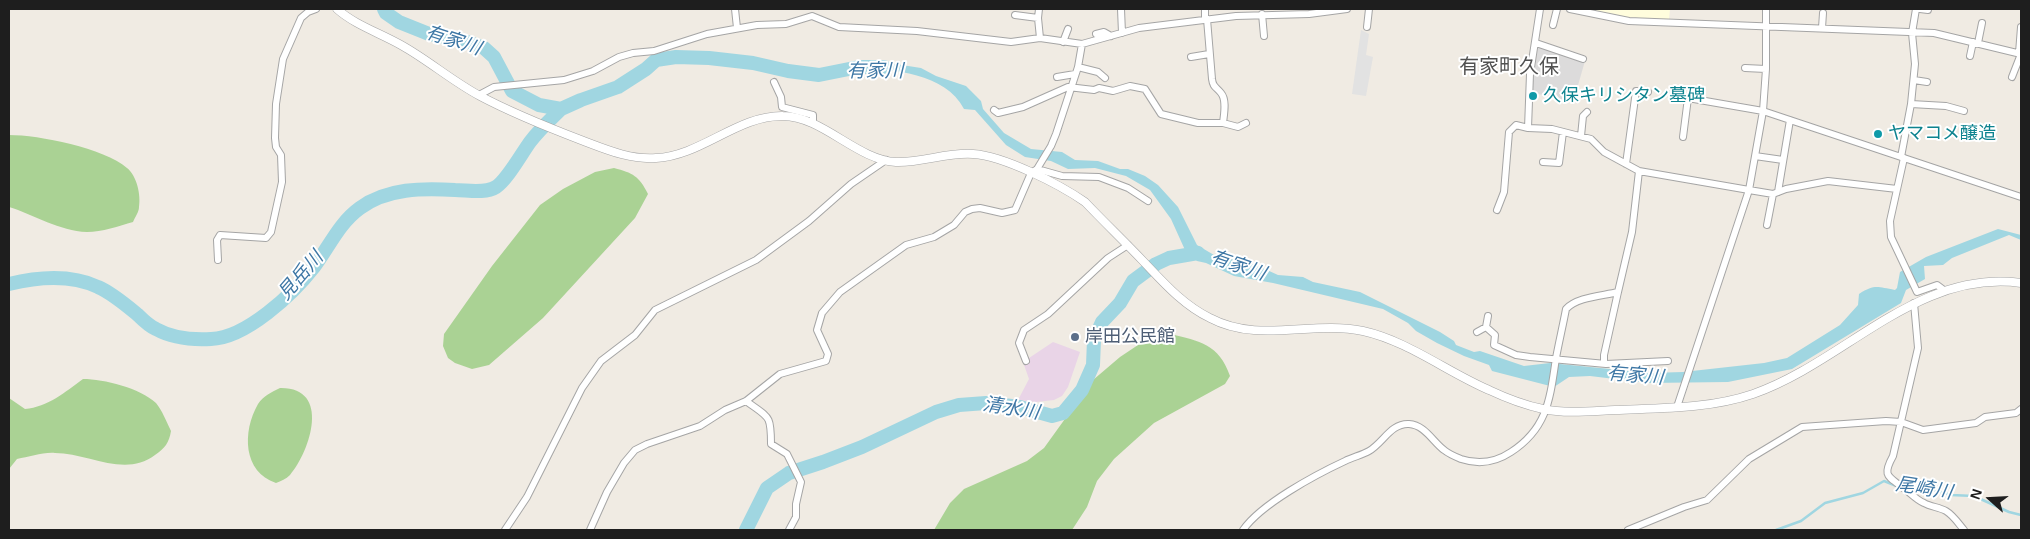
<!DOCTYPE html>
<meta charset="utf-8">
<style>
body{margin:0}
#map{position:relative;width:2030px;height:539px;overflow:hidden;background:#f0ebe3;font-family:Helvetica,sans-serif}
canvas{display:block}
.frame{position:absolute;inset:0;border:10px solid #1e1e1e;pointer-events:none}
.north{position:absolute;left:1965px;top:474px;width:50px;height:50px;-webkit-text-stroke:4px #fff;paint-order:stroke;rotate:289deg;font-size:14px;font-weight:700;line-height:20px;text-align:center;color:#1e1e1e}
.north::after{content:'';display:block;margin:auto;width:18px;height:22px;background:#1e1e1e;clip-path:polygon(50% 0,100% 100%,50% 72%,0 100%)}
</style>
<div id="map">
<canvas width="2030" height="539"></canvas>
<div class="frame"></div>
<div class="north">N</div>
</div>
<script>
const g = document.querySelector('canvas').getContext('2d');
g.lineJoin = 'round';
function fillPath(path, color) { g.fillStyle = color; g.fill(path, 'evenodd'); }
function trace(path, color, width, dash) { g.strokeStyle = color; g.lineWidth = width; g.lineCap = dash ? 'butt' : 'round'; g.setLineDash(dash || []); g.stroke(path); }
function drawText(font, color, halo, rows, align = 'center') {
  g.font = font + ' Helvetica,"Noto Sans JP",sans-serif'; g.lineWidth = 4; g.setLineDash([]); g.textBaseline = 'middle'; g.strokeStyle = halo; g.fillStyle = color; for (const [text, x, y, turn = 0] of rows) {
    g.save(); g.translate(x, y); g.rotate((+turn || 0) * Math.PI / 180); g.textAlign = isNaN(turn) ? turn : align; if (halo) g.strokeText(text, 0, 0); g.fillText(text, 0, 0); g.restore();
  }
}
const residential = new Path2D(`
 M 1538,47 L 1585,61 L 1574,99 L 1557,99 L 1531,92 Z`);
const industrial = new Path2D(`
 M 1053,342 L 1080,352 L 1068,387 L 1062,396 L 1054,400 L 1036,402 L 1018,400 L 1029,379 L 1023,362 Z`);
const education = new Path2D(`
 M 1588,9 L 1670,9 L 1669,20 L 1626,17 Z`);
const forest = new Path2D(`
 M 9,135 C 39,135 104,148 127,168 C 137,176 141,195 139,207 C 139,212 135,217 133,222 C 119,226 102,232 87,232 C 59,231 35,215 9,207 Z
 M 614,168 C 633,173 639,176 648,194 L 635,218 L 543,318 L 489,365 L 472,369 L 455,363 L 448,358 L 443,346 L 444,334 L 492,266 L 540,205 L 563,189 L 595,172 Z
 M 1170,334 C 1200,341 1219,344 1230,376 L 1225,384 L 1154,423 L 1114,459 L 1097,481 L 1087,507 L 1072,530 L 934,530 L 950,503 L 964,489 L 1027,461 L 1044,448 L 1093,380 L 1120,357 L 1147,339 Z
 M 83,379 C 104,379 140,388 156,403 C 162,410 167,423 171,431 C 169,443 165,448 155,455 C 125,478 88,453 55,453 C 43,452 29,457 17,459 L 9,469 L 9,398 L 25,409 C 48,407 65,392 83,379 Z
 M 280,388 C 331,387 311,450 290,475 C 286,479 281,481 276,483 C 243,472 242,432 258,404 C 263,396 272,392 280,388 Z`);
const parking = new Path2D(`
 M 1361,30 L 1369,34 L 1366,55 L 1373,57 L 1366,96 L 1352,94 Z`);
const water = new Path2D(`
 M 889,63 L 921,68 L 936,76 L 966,86 L 981,101 L 983,109 L 1004,133 L 1031,149 L 1062,152 L 1075,160 L 1098,161 L 1120,169 L 1128,169 L 1145,176 L 1158,185 L 1178,207 L 1197,245 L 1214,255 L 1256,265 L 1278,275 L 1303,277 L 1313,282 L 1360,292 L 1440,332 L 1454,341 L 1456,345 L 1474,352 L 1480,351 L 1524,366 L 1550,363 L 1650,373 L 1683,372 L 1764,363 L 1787,358 L 1840,325 L 1858,305 L 1859,294 C 1875,284 1877,287 1895,290 L 1897,288 L 1900,272 L 1926,257 L 1998,229 L 2021,235 L 2021,240 L 2009,235 L 1952,258 L 1943,265 L 1924,266 L 1925,279 L 1906,290 L 1901,303 L 1792,369 L 1728,382 L 1648,383 L 1590,376 L 1569,377 L 1554,387 L 1492,371 L 1489,365 L 1464,356 L 1437,343 L 1416,331 L 1408,323 L 1383,309 L 1273,283 L 1234,276 L 1206,263 L 1197,261 L 1185,250 L 1171,219 L 1150,190 L 1126,176 L 1095,168 L 1068,169 L 1051,161 L 1025,157 L 1006,145 L 975,110 L 964,109 C 945,72 893,71 856,66 Z`);
const stream = new Path2D(`
 M 1906,487 L 1934,490 L 1951,495 L 1974,496 L 2009,512 L 2021,515
 M 1776,530 L 1801,521 L 1825,503 L 1863,493 L 1884,481 L 1899,487`);
const river = new Path2D(`
 M 384,9 L 386,13 L 399,22 L 429,34 L 468,42 L 484,48 L 494,57 L 512,91 L 539,105 L 561,109 L 581,100 L 618,87 L 646,69 L 656,60 L 676,57 L 709,58 L 753,63 L 788,71 L 819,75 L 859,67 L 884,67
 M 9,284 C 38,277 70,274 98,287 C 112,293 126,305 138,315 C 143,320 149,326 156,329 C 172,338 193,340 211,339 C 246,338 293,294 314,267 C 329,247 339,223 360,208 C 387,188 423,188 455,190 C 467,190 485,194 496,187 C 507,180 522,153 530,142 C 539,130 551,119 561,109
 M 746,530 L 767,488 L 789,473 L 823,462 L 862,447 L 936,412 L 959,405 L 986,403 L 1020,407 L 1052,416 L 1063,413 L 1082,390 L 1093,365 L 1094,340 L 1102,322 L 1120,303 L 1133,281 L 1156,264 L 1169,258 L 1198,253`);
const minor = new Path2D(`
 M 735,9 L 737,28
 M 1039,9 L 1038,18 L 1040,38
 M 1121,9 L 1122,33
 M 1205,9 L 1205,20
 M 1540,9 L 1530,74 L 1528,128 L 1552,129 L 1591,139 L 1604,152 L 1639,171 L 1749,190 L 1773,194 L 1786,189 L 1828,181 L 1897,189
 M 1570,9 L 1629,21 L 1934,33 L 2021,54
 M 1920,9 L 1928,10
 M 1262,14 L 1264,36
 M 1015,15 L 1038,18
 M 1207,19 L 1212,79 C 1213,87 1216,87 1221,93 C 1227,100 1224,114 1223,123
 M 1553,25 L 1557,9
 M 1367,27 L 1369,9
 M 1822,28 L 1823,13
 M 1096,34 L 1104,32 L 1111,36
 M 1063,42 L 1068,29
 M 1536,43 L 1583,59
 M 1978,43 L 1982,23
 M 2019,53 L 2021,27
 M 1970,56 L 1973,42
 M 1191,57 L 1209,54
 M 1078,67 L 1098,72 L 1105,78
 M 1745,68 L 1766,69
 M 1057,77 L 1075,74
 M 2012,77 L 2021,54
 M 1914,80 L 1927,82
 M 774,82 L 781,97 L 782,107 L 813,115 L 813,123
 M 479,95 L 494,87 L 564,80 L 593,71 L 619,57 L 633,53 L 654,51 L 707,34 L 757,25 L 786,24 L 812,16 L 839,27 L 917,31 L 1011,42 L 1040,38 L 1082,44 L 1139,28 L 1236,16 L 1309,14 L 1347,9
 M 1911,104 L 1946,106 L 1964,111
 M 994,110 L 998,113 L 1023,107 L 1068,87 L 1094,90 L 1099,88 L 1113,91 L 1130,86 L 1145,89 L 1161,114 L 1198,123 L 1223,123 L 1238,127 L 1246,123
 M 1581,136 L 1583,116 L 1587,112
 M 1683,137 L 1688,98 L 1763,111 L 2021,197
 M 1755,156 L 1783,160
 M 1901,157 L 1911,104 L 1915,64 L 1912,33 L 1916,9
 M 1904,158 L 1890,221 L 1891,237 L 1917,292 L 1937,285 L 1945,291
 M 1543,162 L 1559,163 L 1563,132
 M 1626,164 L 1636,91 L 1648,92
 M 1037,169 L 1062,176 L 1099,177 L 1128,188 L 1148,201
 M 1778,192 L 1790,120
 M 1497,210 L 1504,192 L 1509,132 L 1516,125 L 1528,128
 M 1767,225 L 1773,194
 M 218,260 L 217,240 L 220,235 L 266,238 L 271,232 L 282,182 L 281,155 L 276,147 L 275,138 L 276,104 L 283,59 L 301,18 L 308,12 L 316,9
 M 1914,303 L 1918,348 L 1893,456 C 1882,476 1888,476 1902,487 C 1910,492 1915,499 1924,503 C 1931,507 1939,507 1946,511 C 1953,515 1959,524 1964,530
 M 1486,327 L 1488,316
 M 1477,332 L 1486,327 L 1495,335 L 1494,345 L 1516,355 L 1530,357 L 1606,364 L 1668,361
 M 1026,361 L 1019,343 L 1024,330 L 1048,314 L 1108,258 L 1128,245
 M 1604,363 L 1604,355 L 1618,292
 M 746,401 C 769,418 771,414 771,444 L 787,454 L 801,482 L 796,504 L 796,517 L 789,530
 M 1677,407 L 1749,190 L 1763,111 L 1766,69 L 1766,9
 M 505,530 L 527,497 L 582,388 L 601,361 L 635,335 L 655,310 L 756,260 L 809,221 L 851,184 L 886,160
 M 590,530 L 607,492 L 624,463 L 635,450 L 647,444 L 700,426 L 725,410 L 746,401 L 780,374 L 826,361 L 828,354 L 817,330 L 822,313 L 840,292 L 906,245 L 934,237 L 954,225 L 965,212 L 972,209 L 980,208 L 1002,213 L 1015,210 L 1031,173 L 1037,169 L 1051,146 L 1056,134 L 1078,67 L 1082,44
 M 1243,530 C 1261,504 1315,475 1345,461 C 1353,457 1362,455 1369,451 C 1383,443 1391,423 1409,424 C 1425,425 1433,442 1444,450 C 1449,454 1456,457 1461,459 C 1479,465 1496,462 1511,452 C 1548,428 1550,398 1556,358 C 1559,342 1563,325 1566,309 C 1577,297 1602,296 1618,292 L 1632,232 L 1639,171
 M 1628,530 L 1684,507 L 1707,500 L 1749,459 L 1802,427 L 1886,421 L 1901,422 L 1923,430 L 1976,423 L 1985,417 L 2016,413 L 2021,409`);
const tertiary = new Path2D(`
 M 337,9 C 355,25 380,33 401,45 C 428,60 452,81 480,96 C 512,113 547,127 581,140 C 605,149 630,160 656,158 C 701,156 738,115 783,116 C 822,116 857,160 896,162 C 922,163 947,152 973,154 C 1004,156 1059,184 1085,202 C 1104,222 1124,241 1143,261 C 1163,282 1183,305 1210,318 C 1259,344 1312,320 1363,331 C 1408,341 1447,372 1489,390 C 1506,398 1524,405 1543,409 C 1566,414 1592,411 1615,410 C 1661,408 1709,409 1753,394 C 1845,362 1917,269 2021,283`);
const markers = [
 [1533,96,5,"#0f9aa8"],
 [1878,134,5,"#0f9aa8"],
 [1075,337,5,"#5c6f8a"]
];
const cultureNames = [
 ["久保キリシタン墓碑",1543,96],
 ["ヤマコメ醸造",1888,134]
];
const serviceNames = [
 ["岸田公民館",1085,337]
];
const waterNames = [
 ["有家川",453,41,18],
 ["有家川",875,72],
 ["有家川",1238,266,19],
 ["見岳川",301,276,-49],
 ["有家川",1635,376,5],
 ["清水川",1011,409,9],
 ["尾崎川",1924,489,9]
];
const quarterNames = [
 ["有家町久保",1509,67]
];
fillPath(residential, '#dcdbdb');
fillPath(industrial, '#e9d4e7');
fillPath(education, '#fffddd');
fillPath(forest, '#aad294');
fillPath(parking, '#e2e2e2');
fillPath(water, '#a0d6e1');
trace(stream, '#a0d6e1', 2.5);
trace(river, '#a0d6e1', 14);
trace(minor, '#a5a5a5', 8);
trace(tertiary, '#a5a5a5', 9);
trace(minor, '#fff', 6);
trace(tertiary, '#fff', 8);
for (const [x, y, r, color] of markers) { const dot = new Path2D(); dot.arc(x, y, r, 0, 2 * Math.PI); g.fillStyle = color; g.fill(dot); trace(dot, '#fff', 2); }
drawText('18px', '#0d838f', '#fff', cultureNames, 'left');
drawText('18px', '#4e5e75', '#fff', serviceNames, 'left');
drawText('italic 19px', '#3e77a5', '#fff', waterNames);
drawText('20px', '#515151', '#fff', quarterNames);
</script>
